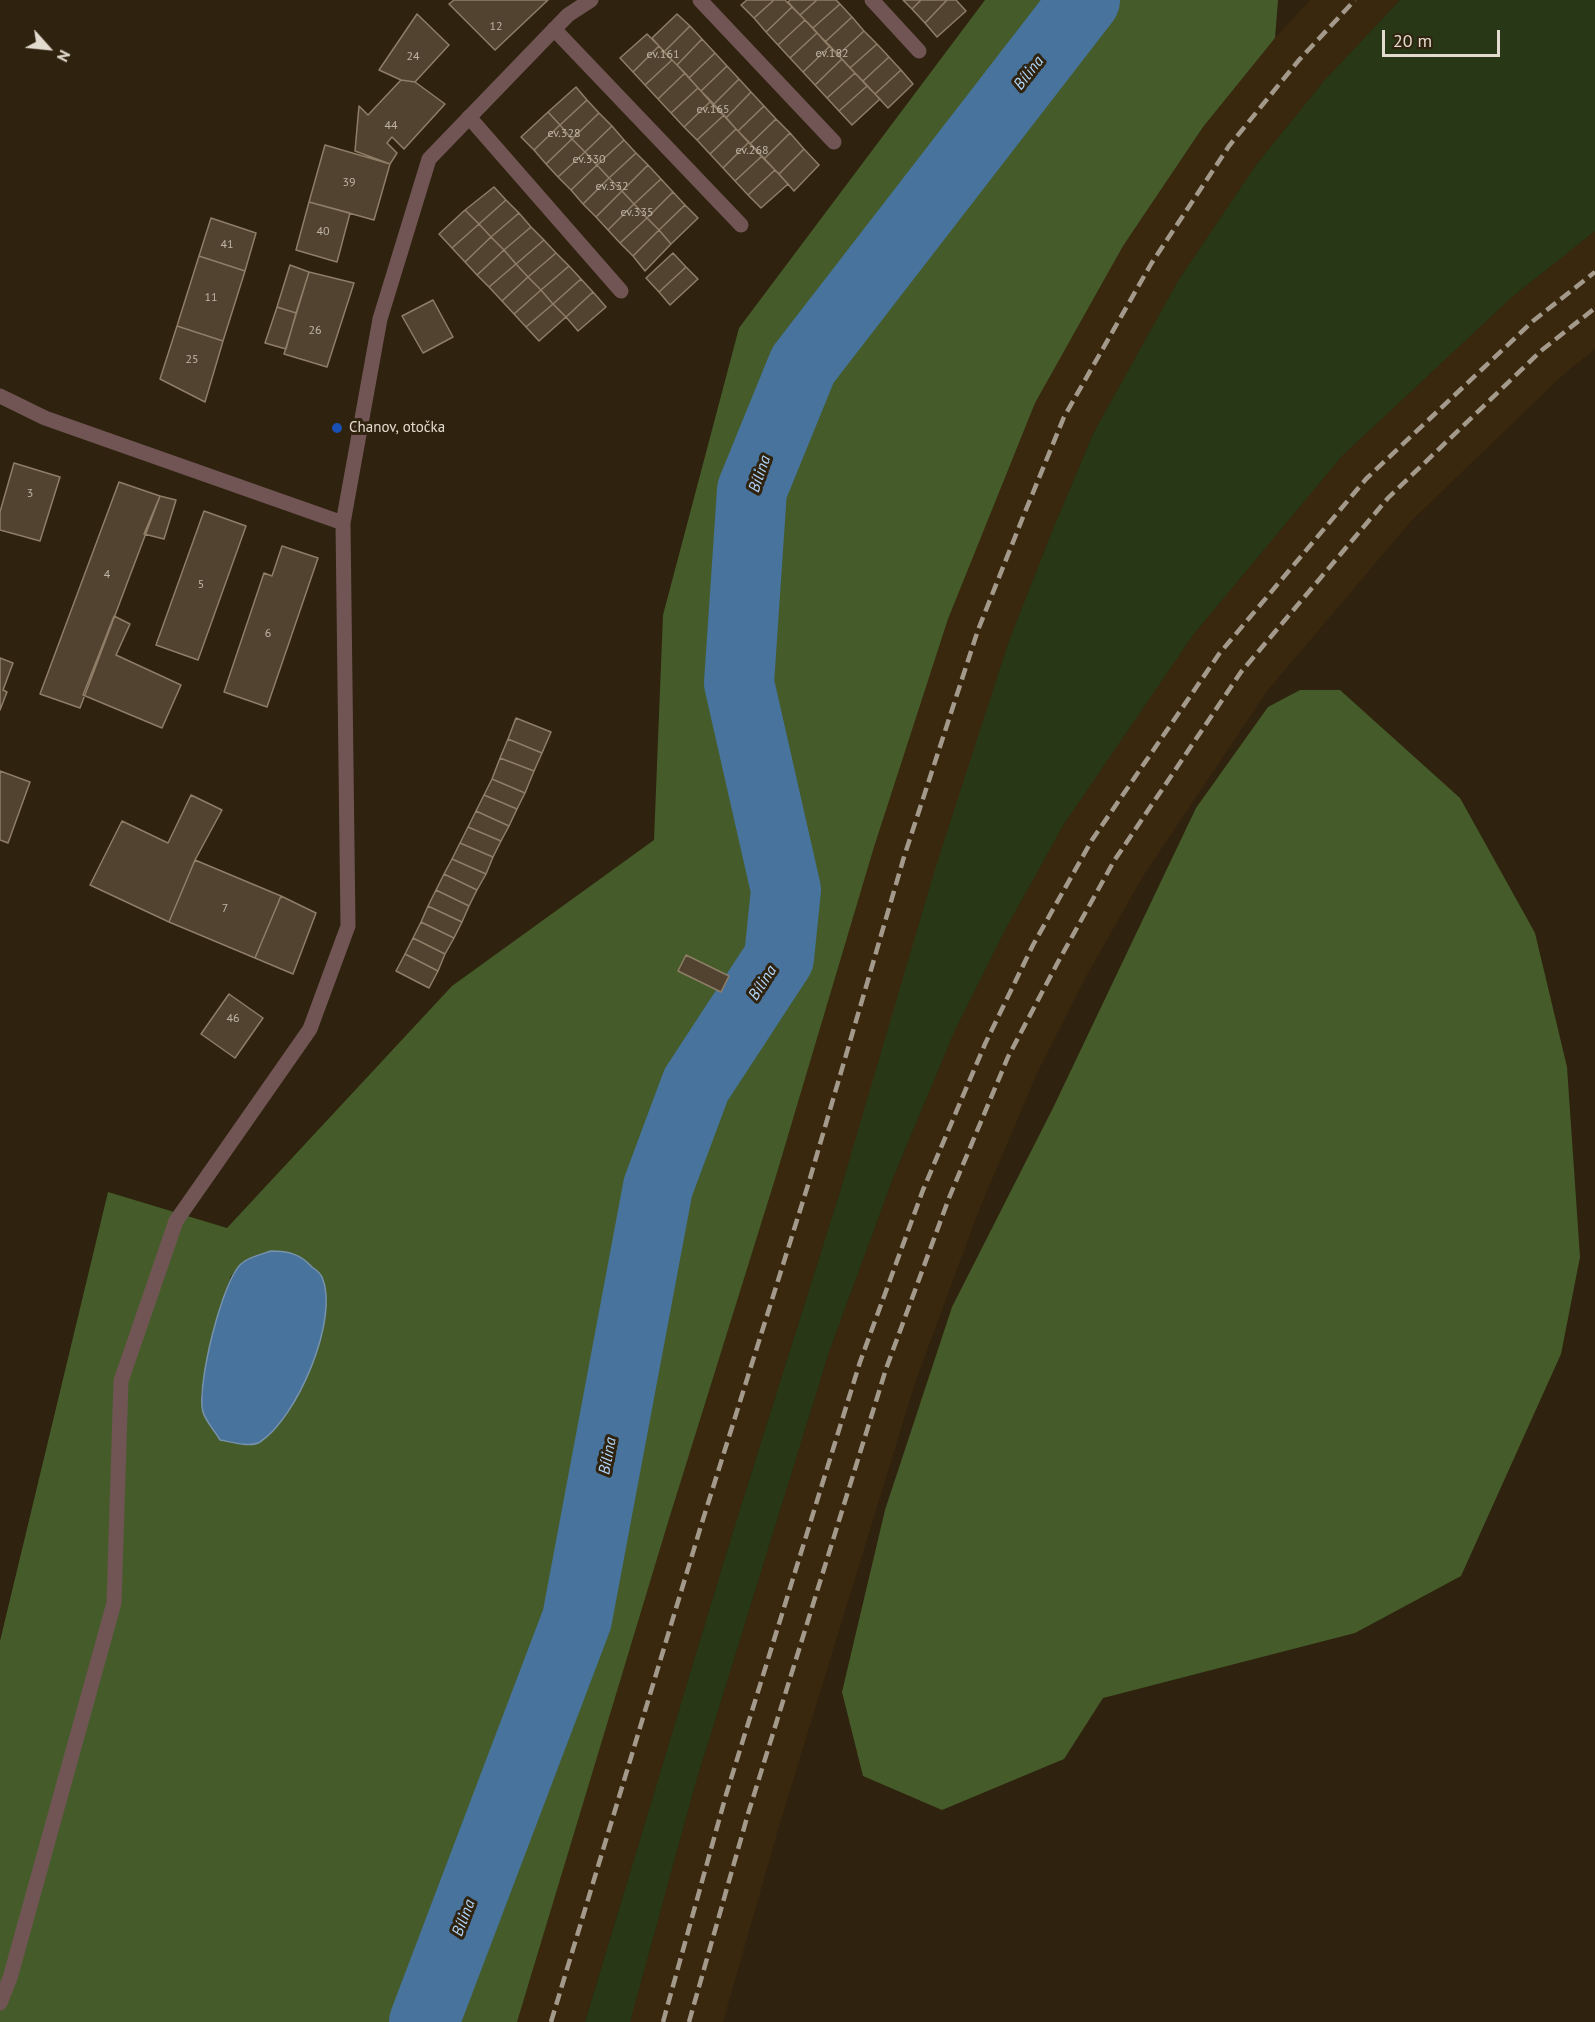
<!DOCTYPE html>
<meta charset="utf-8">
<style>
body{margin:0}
#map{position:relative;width:1595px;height:2022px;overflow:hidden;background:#2f220e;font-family:"PT Sans",sans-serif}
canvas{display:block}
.north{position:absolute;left:18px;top:18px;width:60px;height:60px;-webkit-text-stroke:4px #2f220e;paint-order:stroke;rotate:117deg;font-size:16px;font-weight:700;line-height:24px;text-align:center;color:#e4dbcf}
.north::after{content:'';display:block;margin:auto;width:21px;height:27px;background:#e4dbcf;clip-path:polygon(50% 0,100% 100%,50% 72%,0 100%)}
.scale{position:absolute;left:1382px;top:30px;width:118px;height:27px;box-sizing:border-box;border:3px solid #e4dbcf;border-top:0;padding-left:8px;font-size:18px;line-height:21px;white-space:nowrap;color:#e4dbcf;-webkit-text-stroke:4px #2f220e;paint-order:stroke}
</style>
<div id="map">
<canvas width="1595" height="2022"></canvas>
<div class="north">N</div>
<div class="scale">20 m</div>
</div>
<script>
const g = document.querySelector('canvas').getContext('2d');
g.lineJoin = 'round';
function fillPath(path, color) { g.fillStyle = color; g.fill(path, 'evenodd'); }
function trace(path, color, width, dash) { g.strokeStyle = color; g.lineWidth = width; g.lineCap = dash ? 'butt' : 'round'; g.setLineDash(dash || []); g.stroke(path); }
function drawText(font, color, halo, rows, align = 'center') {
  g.font = font + ' "PT Sans",sans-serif'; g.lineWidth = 6; g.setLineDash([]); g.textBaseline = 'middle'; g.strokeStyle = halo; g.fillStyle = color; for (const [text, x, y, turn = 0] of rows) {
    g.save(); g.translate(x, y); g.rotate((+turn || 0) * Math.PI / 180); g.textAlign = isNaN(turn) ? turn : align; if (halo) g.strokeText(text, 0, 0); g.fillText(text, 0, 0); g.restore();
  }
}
const built = new Path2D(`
 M 1310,0 L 1400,0 L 1324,81 L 1256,165 L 1178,281 L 1094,432 L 1053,529 L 1009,641 L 839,1195 L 731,1538 L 585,2022 L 517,2022 L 669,1519 L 776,1176 L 874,847 L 948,619 L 1035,403 L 1123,246 L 1203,127 L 1275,38 Z
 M 1595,231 L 1595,349 L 1564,374 L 1412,520 L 1267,691 L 1142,878 L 1086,977 L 1038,1071 L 979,1210 L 916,1380 L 780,1823 L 723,2022 L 630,2022 L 695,1785 L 829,1352 L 893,1178 L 955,1030 L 1005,930 L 1064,824 L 1193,635 L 1342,456 L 1512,297 Z`);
const green = new Path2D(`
 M 1400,0 L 1595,0 L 1595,231 L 1512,297 L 1342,456 L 1193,635 L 1064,824 L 1005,930 L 955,1030 L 893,1178 L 829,1352 L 695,1785 L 630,2022 L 585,2022 L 731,1538 L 839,1195 L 936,866 L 1009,641 L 1053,529 L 1094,432 L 1178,281 L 1256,165 L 1324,81 Z`);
const forest = new Path2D(`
 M 985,0 L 1278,0 L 1275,38 L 1203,127 L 1123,246 L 1035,403 L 948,619 L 874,847 L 776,1176 L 669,1519 L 517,2022 L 0,2022 L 0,1641 L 108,1192 L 227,1228 L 452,986 L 654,840 L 663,615 L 739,328 ZM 271,1251 L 321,1338 L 312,1365 L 297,1394 L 204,1413 L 201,1394 L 205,1369 L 219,1309 L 231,1276 L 242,1262 Z
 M 1300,690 L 1340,690 L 1460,798 L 1535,933 L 1567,1067 L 1580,1257 L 1561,1354 L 1461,1576 L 1355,1633 L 1103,1698 L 1064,1759 L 942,1810 L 863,1776 L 842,1692 L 885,1510 L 952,1307 L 1053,1108 L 1196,808 L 1268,707 Z`);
const water = new Path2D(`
 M 271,1251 C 289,1251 300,1254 312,1267 C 315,1269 320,1273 322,1277 C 340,1318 297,1418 260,1442 C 250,1448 232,1442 220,1440 C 215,1431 206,1422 203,1412 C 196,1388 222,1279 242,1263 C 249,1257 262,1254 271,1251 Z`);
const river = new Path2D(`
 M 424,2022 L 577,1619 L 658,1187 L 696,1085 L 779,958 L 786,890 L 739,683 L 752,490 L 803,365 L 1085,0`);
const building = new Path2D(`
 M 454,0 L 548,0 L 495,50 L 449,4 Z
 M 747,0 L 774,0 L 754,18 L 741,5 Z
 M 774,0 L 785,0 L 792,7 L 766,32 L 754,18 Z
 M 790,0 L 817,0 L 800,15 L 788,2 Z
 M 817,0 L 836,0 L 840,4 L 813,28 L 800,15 Z
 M 903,0 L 921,0 L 912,9 Z
 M 921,0 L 947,0 L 925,23 L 912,9 Z
 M 947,0 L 956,0 L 966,11 L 937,37 L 925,23 Z
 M 840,4 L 852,17 L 825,42 L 813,28 Z
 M 792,7 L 805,20 L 778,45 L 766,32 Z
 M 417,14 L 449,45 L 415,82 L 401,80 L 379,70 Z
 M 677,14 L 690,26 L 664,52 L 652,38 Z
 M 852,17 L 864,31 L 838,55 L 825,42 Z
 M 805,20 L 817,33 L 790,58 L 778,45 Z
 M 690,26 L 702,39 L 677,65 L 664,52 Z
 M 864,31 L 877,44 L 850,68 L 838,55 Z
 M 817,33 L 830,46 L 803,72 L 790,58 Z
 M 647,34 L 659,46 L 633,72 L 620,58 Z
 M 702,39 L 715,53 L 689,78 L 677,65 Z
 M 877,44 L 889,57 L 863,81 L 850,68 Z
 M 659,46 L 672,60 L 645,85 L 633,72 Z
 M 830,46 L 842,59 L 815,85 L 803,72 Z
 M 715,53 L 727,66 L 701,91 L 689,78 Z
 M 889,57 L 901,70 L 875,94 L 863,81 Z
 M 842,59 L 855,73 L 827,98 L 815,85 Z
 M 672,60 L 685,73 L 658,99 L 645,85 Z
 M 727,66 L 739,79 L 713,105 L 701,91 Z
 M 901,70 L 913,84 L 888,108 L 875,94 Z
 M 685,73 L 698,88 L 671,113 L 658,99 Z
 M 855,73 L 867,86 L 839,111 L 827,98 Z
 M 739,79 L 751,92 L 726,118 L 713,105 Z
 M 401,80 L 415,82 L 445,104 L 404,149 L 392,137 L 387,143 L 397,153 L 390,164 L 355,151 L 359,106 L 368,115 Z
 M 867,86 L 880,99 L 852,125 L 839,111 Z
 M 576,87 L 587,100 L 560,125 L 548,112 Z
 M 698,88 L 711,101 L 684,127 L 671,113 Z
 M 751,92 L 764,106 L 738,131 L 726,118 Z
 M 587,100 L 599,113 L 572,139 L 560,125 Z
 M 711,101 L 724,115 L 697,140 L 684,127 Z
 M 764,106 L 776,119 L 750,144 L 738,131 Z
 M 548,112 L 560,125 L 534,150 L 521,137 Z
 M 599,113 L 612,126 L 585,152 L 572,139 Z
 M 724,115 L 736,129 L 710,154 L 697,140 Z
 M 776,119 L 790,133 L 764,159 L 750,144 Z
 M 560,125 L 572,139 L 546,164 L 534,150 Z
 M 612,126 L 624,140 L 597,165 L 585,152 Z
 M 736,129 L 749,142 L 723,168 L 710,154 Z
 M 790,133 L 804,149 L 779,174 L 764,159 Z
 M 572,139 L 585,152 L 558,177 L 546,164 Z
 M 624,140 L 636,153 L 609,178 L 597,165 Z
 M 749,142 L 762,156 L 735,181 L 723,168 Z
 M 325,145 L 390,164 L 374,220 L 309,202 Z
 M 804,149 L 819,165 L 794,191 L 779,174 Z
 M 585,152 L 597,165 L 571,190 L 558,177 Z
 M 636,153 L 648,165 L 622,191 L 609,178 Z
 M 762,156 L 775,170 L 748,195 L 735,181 Z
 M 597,165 L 609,178 L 583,204 L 571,190 Z
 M 648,165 L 661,179 L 634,204 L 622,191 Z
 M 775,170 L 788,184 L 761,208 L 748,195 Z
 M 609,178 L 622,191 L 596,217 L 583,204 Z
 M 661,179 L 673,192 L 647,218 L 634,204 Z
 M 494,187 L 506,200 L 479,224 L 465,210 Z
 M 622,191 L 634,204 L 608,230 L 596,217 Z
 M 673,192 L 685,205 L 659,230 L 647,218 Z
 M 506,200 L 519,213 L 491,237 L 479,224 Z
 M 309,202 L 350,213 L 337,262 L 296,250 Z
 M 634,204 L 647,218 L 620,243 L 608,230 Z
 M 685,205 L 698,218 L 671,244 L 659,230 Z
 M 465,210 L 479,224 L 452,248 L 439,234 Z
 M 519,213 L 531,227 L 504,250 L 491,237 Z
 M 211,218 L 256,233 L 245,271 L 199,256 Z
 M 647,218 L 659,230 L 633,256 L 620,243 Z
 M 479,224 L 491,237 L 465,262 L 452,248 Z
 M 531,227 L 544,240 L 516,264 L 504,250 Z
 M 659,230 L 671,244 L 645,271 L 633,256 Z
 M 491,237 L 504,250 L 477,275 L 465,262 Z
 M 544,240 L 556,253 L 528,277 L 516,264 Z
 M 504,250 L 516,264 L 489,287 L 477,275 Z
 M 556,253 L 569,266 L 541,290 L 528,277 Z
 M 673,253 L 686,267 L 659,292 L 646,278 Z
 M 199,256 L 245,271 L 223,341 L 177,326 Z
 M 516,264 L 528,277 L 502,301 L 489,287 Z
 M 290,265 L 309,272 L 296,313 L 277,307 Z
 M 569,266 L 581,279 L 553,304 L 541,290 Z
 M 686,267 L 698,279 L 670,305 L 659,292 Z
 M 309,272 L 354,283 L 327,367 L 284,354 Z
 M 528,277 L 541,290 L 514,314 L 502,301 Z
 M 581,279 L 593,292 L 566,317 L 553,304 Z
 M 541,290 L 553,304 L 526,327 L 514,314 Z
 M 593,292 L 606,307 L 578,331 L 566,317 Z
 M 433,300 L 453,337 L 423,353 L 402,316 Z
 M 553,304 L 566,317 L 539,341 L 526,327 Z
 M 277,307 L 296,313 L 286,349 L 265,343 Z
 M 177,326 L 223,341 L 205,402 L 160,379 Z
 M 14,463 L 60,477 L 40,541 L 0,530 L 0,512 Z
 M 119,482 L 160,496 L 80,708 L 40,694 Z
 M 160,496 L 176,500 L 164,539 L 144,534 Z
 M 204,511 L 246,526 L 198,660 L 156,645 Z
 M 282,546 L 318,558 L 267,707 L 224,692 L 264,573 L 272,576 Z
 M 114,616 L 130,624 L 116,655 L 181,685 L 162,728 L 83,695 Z
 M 0,658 L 13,663 L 3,690 L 7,692 L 0,710 Z
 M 516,718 L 551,732 L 542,753 L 508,739 Z
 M 508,739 L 542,753 L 534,771 L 500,758 Z
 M 500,758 L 534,771 L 525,793 L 492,779 Z
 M 0,771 L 30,782 L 8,843 L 0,840 Z
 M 492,779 L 525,793 L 517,809 L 484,795 Z
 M 191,795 L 222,810 L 195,860 L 169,922 L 90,885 L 122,821 L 168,843 Z
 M 484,795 L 517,809 L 509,826 L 476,811 Z
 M 476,811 L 509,826 L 501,841 L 468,827 Z
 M 468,827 L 501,841 L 493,857 L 460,843 Z
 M 460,843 L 493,857 L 486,874 L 452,859 Z
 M 452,859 L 486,874 L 477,890 L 444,874 Z
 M 195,860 L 281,896 L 255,958 L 169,922 Z
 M 444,874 L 477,890 L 469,906 L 436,890 Z
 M 436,890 L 469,906 L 462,922 L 428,906 Z
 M 281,896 L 316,913 L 293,974 L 255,958 Z
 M 428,906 L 462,922 L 454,938 L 421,922 Z
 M 421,922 L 454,938 L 445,954 L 413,938 Z
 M 413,938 L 445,954 L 438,971 L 405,954 Z
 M 405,954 L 438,971 L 429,988 L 396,971 Z
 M 686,955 L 729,976 L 721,992 L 678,971 Z
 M 229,994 L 263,1018 L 235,1058 L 201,1034 Z`);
const minor = new Path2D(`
 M 700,0 L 834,142
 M 872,0 L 919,51
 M 554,29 L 741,225
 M 469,117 L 621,291
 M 0,396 L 45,418 L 343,523
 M 0,2003 L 10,1978 L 114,1603 L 121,1381 L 176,1221 L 310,1029 L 348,926 L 343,523 L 380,319 L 429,159 L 568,15 L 591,0`);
const rail = new Path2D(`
 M 551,2022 L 700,1529 L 808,1185 L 904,857 L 978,630 L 1023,517 L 1064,417 L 1151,264 L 1229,146 L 1299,60 L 1355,0
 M 663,2022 L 726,1795 L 860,1362 L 923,1190 L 985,1044 L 1033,945 L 1092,840 L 1219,654 L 1366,479 L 1533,321 L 1595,272
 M 689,2022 L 748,1814 L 886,1369 L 949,1198 L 1008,1057 L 1058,962 L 1114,861 L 1241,672 L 1388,498 L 1542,350 L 1595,308`);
const markers = [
 [337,428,6,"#1a4fb4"]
];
const numberNames = [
 ["12",496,27],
 ["ev.182",832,54],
 ["ev.161",663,55],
 ["24",413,57],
 ["ev.165",713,110],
 ["44",391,126],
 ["ev.328",564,134],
 ["ev.268",752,151],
 ["ev.330",589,160],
 ["39",349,183],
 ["ev.332",612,187],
 ["ev.335",637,213],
 ["40",323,232],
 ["41",227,245],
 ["11",211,298],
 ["26",315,331],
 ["25",192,360],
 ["3",30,494],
 ["4",107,575],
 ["5",201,585],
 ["6",268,634],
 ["7",225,909],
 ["46",233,1019]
];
const poiNames = [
 ["Chanov, otočka",349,428]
];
const waterNames = [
 ["Bílina",1029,73,-52],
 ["Bílina",760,474,-71],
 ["Bílina",763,983,-57],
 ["Bílina",608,1456,-79],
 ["Bílina",464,1918,-69]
];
fillPath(built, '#39280e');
fillPath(green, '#283817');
fillPath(forest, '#455c2a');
fillPath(water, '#48739c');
trace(water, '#7792ab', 1.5);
trace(river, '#48739c', 70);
fillPath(building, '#51432f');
trace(building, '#8e7e68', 1.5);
trace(minor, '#705554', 15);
trace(rail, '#a49a8b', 4.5, [12, 6]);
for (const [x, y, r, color] of markers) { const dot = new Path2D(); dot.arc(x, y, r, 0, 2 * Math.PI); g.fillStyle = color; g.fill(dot); trace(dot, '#2f220e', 2); }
drawText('12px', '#bfb5a7', null, numberNames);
drawText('15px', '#e4dbcf', '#2f220e', poiNames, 'left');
drawText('italic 16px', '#b0d6fc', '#2f220e', waterNames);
</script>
